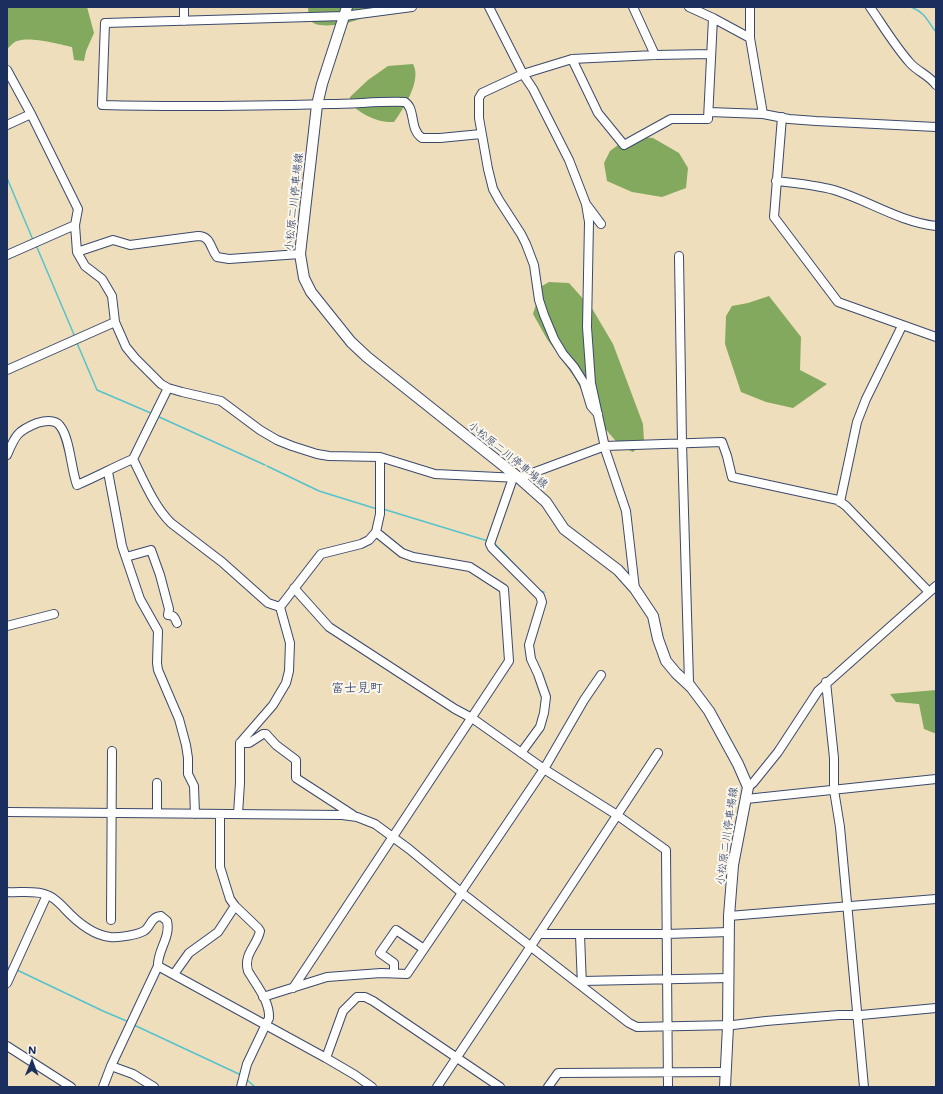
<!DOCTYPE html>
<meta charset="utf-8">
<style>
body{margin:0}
#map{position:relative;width:943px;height:1094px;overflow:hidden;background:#eedebc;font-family:Mali,sans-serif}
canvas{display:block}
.frame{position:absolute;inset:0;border:8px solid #1b2f5e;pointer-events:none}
.north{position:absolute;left:12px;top:1042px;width:40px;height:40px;-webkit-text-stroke:3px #fbf7ec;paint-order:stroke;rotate:1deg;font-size:11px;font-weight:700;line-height:16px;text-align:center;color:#1b2f5e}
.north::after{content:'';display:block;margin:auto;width:14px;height:18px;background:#1b2f5e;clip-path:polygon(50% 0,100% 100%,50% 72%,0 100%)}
</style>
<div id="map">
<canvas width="943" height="1094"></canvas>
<div class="frame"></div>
<div class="north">N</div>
</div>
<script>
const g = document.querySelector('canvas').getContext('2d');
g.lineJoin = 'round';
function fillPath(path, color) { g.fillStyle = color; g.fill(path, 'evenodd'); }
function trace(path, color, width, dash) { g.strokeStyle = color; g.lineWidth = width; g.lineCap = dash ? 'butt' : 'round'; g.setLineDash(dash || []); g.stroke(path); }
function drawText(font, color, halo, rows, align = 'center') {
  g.font = font + ' Mali,"Klee One",sans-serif'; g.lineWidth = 4; g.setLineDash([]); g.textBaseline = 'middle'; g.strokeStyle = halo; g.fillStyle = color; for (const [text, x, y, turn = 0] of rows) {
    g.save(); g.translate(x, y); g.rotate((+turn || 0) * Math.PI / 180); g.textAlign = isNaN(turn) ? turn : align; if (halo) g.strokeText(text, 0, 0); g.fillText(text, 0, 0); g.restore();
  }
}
const forest = new Path2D(`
 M 8,7 L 87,7 L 94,33 L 86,51 L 84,61 L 74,60 L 72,47 C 60,44 28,36 17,41 C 13,42 10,47 7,49 Z
 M 308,7 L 377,7 C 365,21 338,27 320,25 C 316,25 312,22 309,20 Z
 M 413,64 C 422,80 404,108 394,122 C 390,122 385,122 381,121 C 372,119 348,108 350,97 L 368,80 L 388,66 Z
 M 630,136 L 653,138 L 679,153 L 688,168 L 686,188 L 662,197 L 632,192 L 607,181 L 604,163 L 610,151 Z
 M 549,282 L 569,283 L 593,310 L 613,344 L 643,424 L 644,442 L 633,452 L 620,446 L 597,419 L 575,378 L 547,339 L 533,314 L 542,286 Z
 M 769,296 L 801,337 L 800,370 L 827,384 L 793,408 L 766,402 L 741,392 L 725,344 L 726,316 L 732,306 L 748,303 Z
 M 936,690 L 936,732 L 934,733 L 924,729 L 919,704 L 896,702 L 890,694 Z`);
const stream = new Path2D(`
 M 911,7 C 926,13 927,21 936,32
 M 7,178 L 33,240
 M 36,245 L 75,337
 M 77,343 L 97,390 L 153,414
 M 157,416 L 265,465
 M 267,466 L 319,491 L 377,509
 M 383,509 L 488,541
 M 494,543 L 540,591 L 544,592
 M 7,967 L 11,968
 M 17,970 L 103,1011 L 129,1022
 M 134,1025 L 241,1075
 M 246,1079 L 255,1087`);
const minor = new Path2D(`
 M 412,7 L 344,16 L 105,23 L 102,105 C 177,107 253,106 329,104 C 355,104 380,101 405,102 C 416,109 409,129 422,138 L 440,138 L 481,134
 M 489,7 L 523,74 L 533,89 L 569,160 L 586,204 L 601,224
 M 633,7 L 655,55
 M 689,7 L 713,18 L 750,38
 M 750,7 L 750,38 L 763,114
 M 870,7 C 883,26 895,46 910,63 C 918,72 929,75 936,85
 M 184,21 L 184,7
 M 572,59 L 598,113 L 624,145 L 671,119 L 708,119 L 713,18
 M 7,70 L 31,114 L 78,209 L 75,225 L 77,252 L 85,266 L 102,279 L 112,296 L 115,322 L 126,347 L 135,358 L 161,384 L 168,388 L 182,392 L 221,401 L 260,430 L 277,440 L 292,446 L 317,454 L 329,456 L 380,457 L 435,474 L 519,478 L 605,446 L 722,442 L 727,456 L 732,477 L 838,500 L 846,506 L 929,592
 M 709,112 L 763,114 L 789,119 L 816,121 L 936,127
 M 782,117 L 774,217 L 838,302 L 936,337
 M 7,125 L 31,114
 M 776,181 C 795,183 816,185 834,190 C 870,201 897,221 936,226
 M 586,204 L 589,222 L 587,327 L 591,383 L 606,452 L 626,511 L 635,589
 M 77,252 L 113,240 L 130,245 L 198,236 C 211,236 210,248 217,257 L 229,259 L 300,254
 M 7,255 L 75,225
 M 679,256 L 682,443 L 689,682 L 691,687
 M 7,370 L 115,322
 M 168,388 L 134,457 L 133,459 C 144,481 154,506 171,523 L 222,562 L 268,603 L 280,607
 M 598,414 L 591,406 L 584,383 L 574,367 L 563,354 L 554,339 L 544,315 L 539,300 L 534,265 L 526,244 L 521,234 L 499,200 L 493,189 L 488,169 L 479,118 L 479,98 L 482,93 L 523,74 L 572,59 L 655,55 L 710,54
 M 7,455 C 15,436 17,431 37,423 C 44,421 55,419 60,426 C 70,438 71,469 77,485 C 96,477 114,467 133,459
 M 108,472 L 122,546 L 140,599 L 158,631 L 157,663 L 158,670 L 179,719 L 186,745 L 188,758 L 188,774 L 194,786 L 195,814
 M 513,478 L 490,544 L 492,548 L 540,596 L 542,602 L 529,645 L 531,659 L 538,674 L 546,697 L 544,713 L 540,727 L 521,753
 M 840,502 L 857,422 L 866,399 L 902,326
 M 126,557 L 151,550 L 160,575 L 169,609 L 168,615 C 174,615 175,618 177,623
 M 294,588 L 329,627 L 455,709 L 472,718 L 544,769 L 617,815 L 666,850 L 668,1087
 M 280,607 L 321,554 L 361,544 L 369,540 L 376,532 L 380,514 L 380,457
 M 7,626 L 54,614
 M 826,682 L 834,758 L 834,790 L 840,827 L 864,1087
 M 240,743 L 249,743 L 263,734 L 266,734 L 276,745 L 296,760 L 296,778 L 353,815
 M 748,787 L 753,783 L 778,752 L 818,691 L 936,586
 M 746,799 L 936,779
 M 7,812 L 342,815 L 357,817 L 375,824 L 409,849 L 462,893 L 629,1023 L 637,1027 L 733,1025 L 766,1021 L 839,1015 L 861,1015 L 936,1008
 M 157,813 L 157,783
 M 220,814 L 220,867 L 230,899 L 235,906 L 258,928 L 260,931 C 257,946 243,954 248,971 C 256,985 270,1001 269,1018 L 247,1064 L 241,1087
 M 238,814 L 240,783 L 240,743 L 273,705 L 286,683 L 289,671 L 290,643 L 280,607
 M 7,892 C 18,893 37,890 47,895 C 54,897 59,903 64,908 C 76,921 92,935 110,937 C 118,938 137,935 144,931 C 151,927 150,917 161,916 L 167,921 C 171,937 157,951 158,966 L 111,1066 L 103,1087
 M 461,892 L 544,769 L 584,700 L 601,675
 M 729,916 L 936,899
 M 111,920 L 112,751
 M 539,934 L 666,934 L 729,932
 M 580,935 L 582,986
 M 158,966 L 326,1058 L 355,1075 L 372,1087
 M 394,973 L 394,963 L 380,953 L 396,930 L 424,949
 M 174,974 L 189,953 L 218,932 L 235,906
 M 582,981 L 729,978
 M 7,983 L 47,895
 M 293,988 L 509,661 L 504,589 L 470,567 L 413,557 L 402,553 L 376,532
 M 263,997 L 327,977 L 381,973 L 407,974 L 462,893
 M 7,1046 L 71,1087
 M 326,1058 L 343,1011 L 357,997 L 365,997 L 373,1001 L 500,1087
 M 111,1066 L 133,1074 L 154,1087
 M 437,1087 L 539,934 L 658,753
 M 548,1087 L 558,1073 L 725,1072`);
const major = new Path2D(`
 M 347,7 L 322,84 L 317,105 L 300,254 L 304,278 L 311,292 L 351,342 L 367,357 L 519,478 L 546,502 L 564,529 L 618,570 L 635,589 L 653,616 L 658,639 L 666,661 L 676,673 L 691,687 L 709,711 L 738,764 L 748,787 L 733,865 L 729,916 L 728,1026 L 725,1087`);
const streetNames = [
 ["小松原二川停車場線",294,202,-84],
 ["小松原二川停車場線",508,455,39],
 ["小松原二川停車場線",727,836,-82]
];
const quarterNames = [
 ["富士見町",357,688]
];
fillPath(forest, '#83a95e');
trace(stream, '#55c2cd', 1.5);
trace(minor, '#3b496c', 10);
trace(major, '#3b496c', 12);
trace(minor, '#fff', 8);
trace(major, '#fff', 10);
drawText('11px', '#1b2f5e', '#fbf7ec', streetNames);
drawText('13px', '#1b2f5e', '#fbf7ec', quarterNames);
</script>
